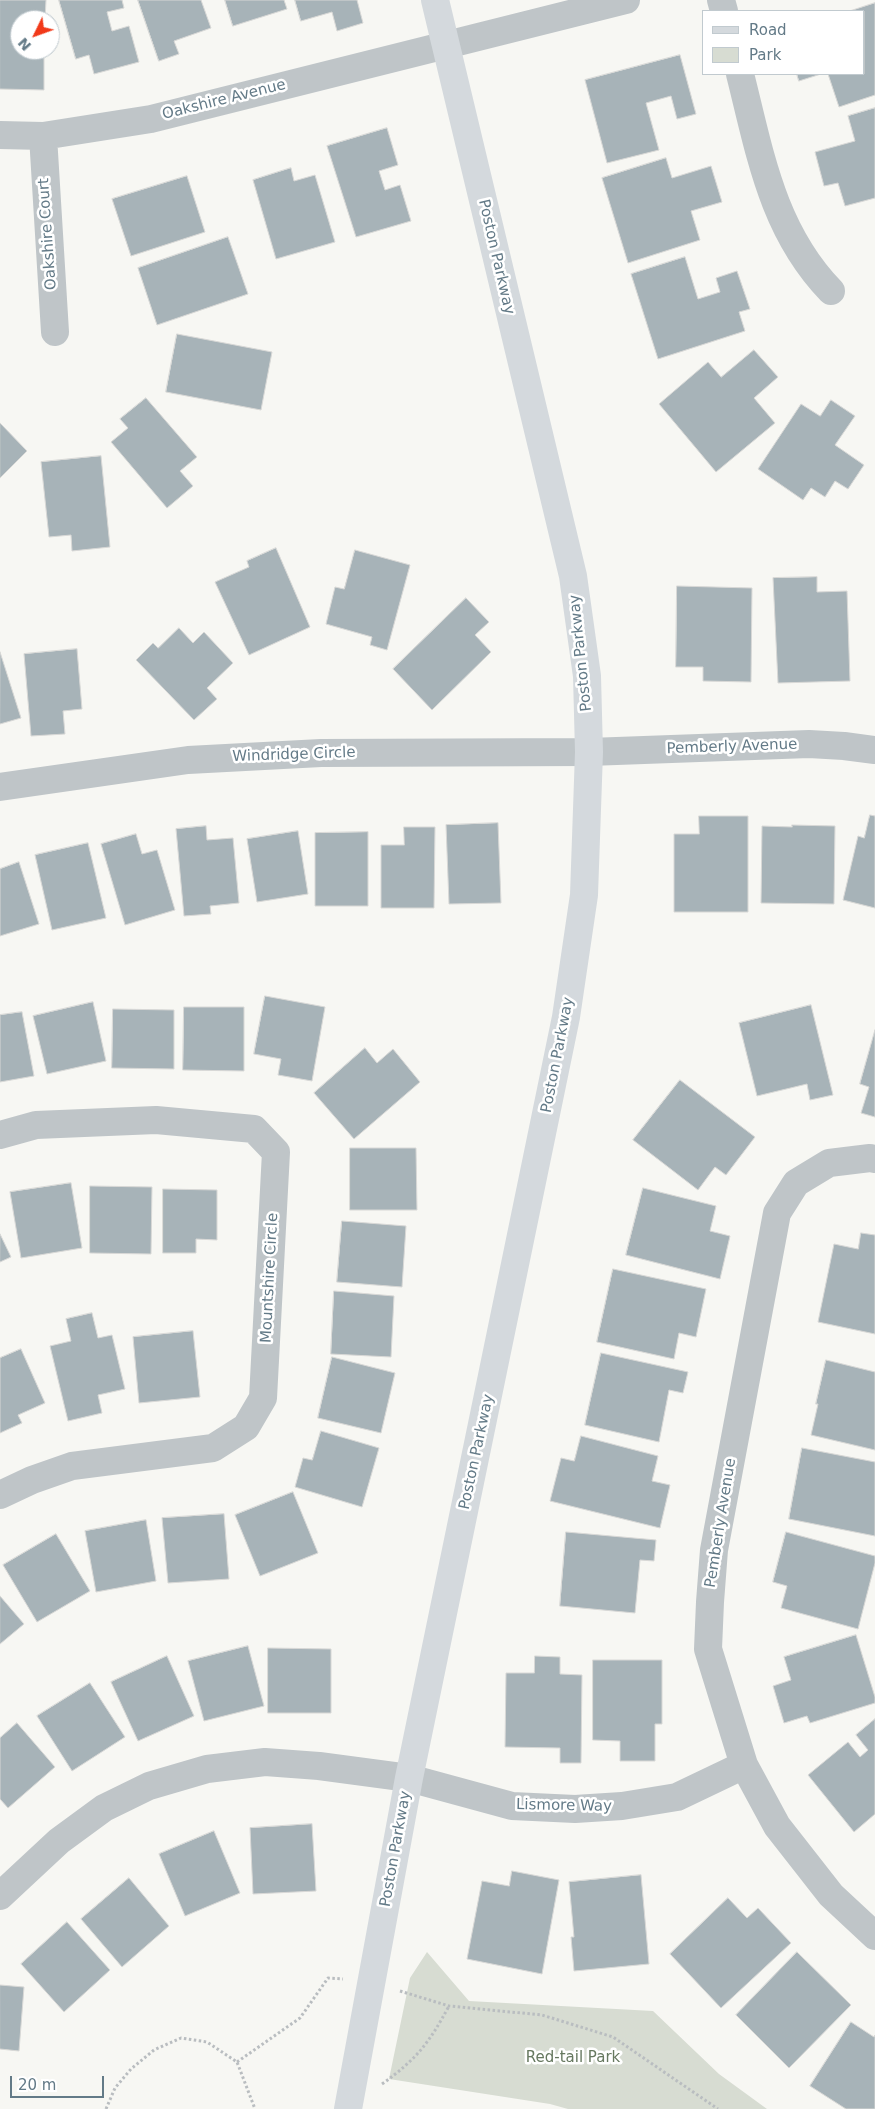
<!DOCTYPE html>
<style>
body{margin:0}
#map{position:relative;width:875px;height:2109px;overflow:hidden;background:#f7f7f3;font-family:"DejaVu Sans",sans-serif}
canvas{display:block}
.legend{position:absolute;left:702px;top:10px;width:162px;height:65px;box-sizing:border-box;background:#fff;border:1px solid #c1cacf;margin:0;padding:6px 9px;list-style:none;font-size:15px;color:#637a87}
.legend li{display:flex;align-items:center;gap:10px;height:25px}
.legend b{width:25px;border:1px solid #c1cacf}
.north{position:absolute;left:10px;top:10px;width:50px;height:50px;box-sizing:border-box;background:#fff;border:1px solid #c1cacf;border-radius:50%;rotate:228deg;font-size:14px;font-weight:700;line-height:20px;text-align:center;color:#637a87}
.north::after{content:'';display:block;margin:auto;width:18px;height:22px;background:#f13919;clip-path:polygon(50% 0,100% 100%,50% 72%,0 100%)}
.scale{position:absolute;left:10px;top:2076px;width:94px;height:22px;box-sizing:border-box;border:2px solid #637a87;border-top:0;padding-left:6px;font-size:15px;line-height:18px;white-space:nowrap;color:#637a87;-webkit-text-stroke:4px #fff;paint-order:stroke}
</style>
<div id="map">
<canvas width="875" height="2109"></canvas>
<ul class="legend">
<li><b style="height:6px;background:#d4d9dd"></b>Road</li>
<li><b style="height:14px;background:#d7dcd2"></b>Park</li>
</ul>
<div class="north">N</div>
<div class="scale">20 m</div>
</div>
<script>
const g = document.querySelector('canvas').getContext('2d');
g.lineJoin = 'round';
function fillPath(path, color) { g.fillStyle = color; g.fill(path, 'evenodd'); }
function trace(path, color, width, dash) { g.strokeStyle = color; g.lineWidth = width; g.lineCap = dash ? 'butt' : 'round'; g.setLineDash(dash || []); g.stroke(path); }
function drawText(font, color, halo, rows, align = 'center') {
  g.font = font + ' "DejaVu Sans",sans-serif'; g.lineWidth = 5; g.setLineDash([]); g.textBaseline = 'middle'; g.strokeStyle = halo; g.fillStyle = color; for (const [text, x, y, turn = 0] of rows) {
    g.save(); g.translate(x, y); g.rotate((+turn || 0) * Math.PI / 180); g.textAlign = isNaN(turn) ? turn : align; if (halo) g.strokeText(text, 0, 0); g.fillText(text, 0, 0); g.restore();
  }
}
const green = new Path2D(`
 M 427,1952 L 469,2001 L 653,2011 L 719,2074 L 767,2109 L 568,2109 L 550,2104 L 389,2079 L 410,1978 Z`);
const building = new Path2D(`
 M 0,0 L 46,0 L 45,20 L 20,20 L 20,50 L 44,50 L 44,90 L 0,89 Z
 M 59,0 L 122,0 L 124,8 L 107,12 L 112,31 L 129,26 L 139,62 L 94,74 L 89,55 L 76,59 Z
 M 138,0 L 201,0 L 211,28 L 174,41 L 179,54 L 159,61 Z
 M 225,0 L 284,0 L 287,9 L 233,26 Z
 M 295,0 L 357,0 L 363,23 L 337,31 L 332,12 L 301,21 Z
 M 875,3 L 875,95 L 839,107 L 828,74 L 864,74 L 864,11 L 850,11 Z
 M 680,55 L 696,114 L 677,119 L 671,96 L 646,103 L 659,150 L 607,163 L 585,80 Z
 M 797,74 L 821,74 L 799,81 Z
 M 875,108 L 875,198 L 845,206 L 838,183 L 824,186 L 815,152 L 855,141 L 848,116 Z
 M 387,128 L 398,165 L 379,171 L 385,190 L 400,185 L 411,221 L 356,237 L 327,146 Z
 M 666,158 L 672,178 L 711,166 L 722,202 L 691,211 L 700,240 L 628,263 L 602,178 Z
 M 291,168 L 294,181 L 315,175 L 335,242 L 276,259 L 253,180 Z
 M 187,176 L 205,232 L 131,256 L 112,199 Z
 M 228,237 L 248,294 L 157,325 L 138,268 Z
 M 685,257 L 698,299 L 720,292 L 716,278 L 737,271 L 750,309 L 739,312 L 745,331 L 658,359 L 631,274 Z
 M 177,334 L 272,352 L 261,410 L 166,392 Z
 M 754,350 L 778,377 L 754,398 L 775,423 L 716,472 L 659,404 L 708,362 L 721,377 Z
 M 146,398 L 197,457 L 180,471 L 193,486 L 167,508 L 111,442 L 128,428 L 120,419 Z
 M 831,400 L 855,416 L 835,445 L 864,465 L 848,489 L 835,481 L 825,497 L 811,488 L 803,500 L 758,469 L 801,404 L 820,416 Z
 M 0,423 L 27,451 L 0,478 Z
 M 101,456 L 110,547 L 72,551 L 71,535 L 49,537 L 41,462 Z
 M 276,548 L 310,627 L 249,655 L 215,582 L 249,567 L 247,561 Z
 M 355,550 L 410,565 L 387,650 L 370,645 L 372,637 L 326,624 L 335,587 L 344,589 Z
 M 817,577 L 817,592 L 847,591 L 850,681 L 778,683 L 773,578 Z
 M 677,586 L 752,588 L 751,682 L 703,681 L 703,667 L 676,667 Z
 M 466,598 L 489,622 L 475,635 L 491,652 L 432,710 L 393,669 Z
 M 179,628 L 193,643 L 204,632 L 233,663 L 207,688 L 217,699 L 194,720 L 136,660 L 153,643 L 158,648 Z
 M 77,649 L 82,709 L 63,711 L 65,734 L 31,736 L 24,654 Z
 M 0,652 L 21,718 L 0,724 Z
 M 870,815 L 875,816 L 875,908 L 843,900 L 858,836 L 864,838 Z
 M 699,816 L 748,816 L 748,912 L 674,912 L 674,834 L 699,834 Z
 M 498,823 L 501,903 L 449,904 L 446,825 Z
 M 792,825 L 835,826 L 834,904 L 761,903 L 762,826 L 792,827 Z
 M 206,826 L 207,840 L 233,838 L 239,903 L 210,906 L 211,914 L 184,916 L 176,829 Z
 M 404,827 L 435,827 L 434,908 L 381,908 L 381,845 L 404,845 Z
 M 298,831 L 308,894 L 257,902 L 247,839 Z
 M 368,832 L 368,906 L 315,906 L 315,833 Z
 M 136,834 L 142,854 L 157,850 L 175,910 L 125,925 L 101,844 Z
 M 88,843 L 106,918 L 52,930 L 35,855 Z
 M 19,862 L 39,924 L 0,936 L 0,869 Z
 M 265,996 L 325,1007 L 312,1081 L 278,1075 L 281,1059 L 254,1054 Z
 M 93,1002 L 106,1061 L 47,1074 L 33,1016 Z
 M 811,1005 L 833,1095 L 810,1100 L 807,1084 L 757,1096 L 739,1023 Z
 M 184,1007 L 244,1007 L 244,1071 L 183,1070 Z
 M 113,1009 L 174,1010 L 174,1069 L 112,1068 Z
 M 22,1012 L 34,1076 L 0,1082 L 0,1015 Z
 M 875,1030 L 875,1117 L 861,1113 L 869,1087 L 860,1084 Z
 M 365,1048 L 377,1063 L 393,1049 L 420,1082 L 354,1139 L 314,1093 Z
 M 680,1080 L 755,1137 L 726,1175 L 715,1167 L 698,1190 L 633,1140 Z
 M 350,1148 L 416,1148 L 417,1210 L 350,1210 Z
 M 71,1183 L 82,1248 L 21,1258 L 10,1192 Z
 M 90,1186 L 152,1187 L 151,1254 L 90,1253 Z
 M 643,1188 L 716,1206 L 710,1231 L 730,1236 L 720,1279 L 626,1255 Z
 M 163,1189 L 217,1190 L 217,1240 L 196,1239 L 196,1253 L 163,1253 Z
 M 342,1221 L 406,1226 L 402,1287 L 337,1282 Z
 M 861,1233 L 875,1235 L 875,1334 L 818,1322 L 834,1244 L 858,1249 Z
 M 0,1234 L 11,1257 L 0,1262 Z
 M 613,1269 L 706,1289 L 696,1337 L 679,1333 L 674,1359 L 597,1342 Z
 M 334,1291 L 394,1296 L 391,1357 L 331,1354 Z
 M 92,1313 L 98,1338 L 112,1335 L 125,1389 L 98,1395 L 102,1413 L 68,1421 L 50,1346 L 71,1341 L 66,1319 Z
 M 193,1331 L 200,1397 L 139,1403 L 133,1337 Z
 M 21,1349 L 45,1403 L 18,1415 L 22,1423 L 0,1433 L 0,1358 Z
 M 601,1353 L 688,1372 L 683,1393 L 669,1390 L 659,1442 L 585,1425 Z
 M 332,1357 L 395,1373 L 381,1433 L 318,1418 Z
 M 826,1360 L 875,1372 L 875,1450 L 811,1435 L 818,1404 L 816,1404 Z
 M 321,1431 L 379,1448 L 362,1507 L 295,1487 L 303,1458 L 312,1460 Z
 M 581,1436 L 658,1456 L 652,1481 L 670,1485 L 660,1528 L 550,1501 L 561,1458 L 574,1461 Z
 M 802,1448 L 875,1462 L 875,1536 L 789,1519 Z
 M 293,1492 L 318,1553 L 260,1576 L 235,1515 Z
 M 224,1514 L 229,1579 L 168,1583 L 162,1518 Z
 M 146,1520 L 156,1581 L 96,1592 L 85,1531 Z
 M 566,1532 L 656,1540 L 654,1561 L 640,1560 L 635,1613 L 560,1606 Z
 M 786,1532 L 875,1556 L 875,1563 L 858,1629 L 781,1608 L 787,1586 L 773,1582 Z
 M 56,1534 L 90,1591 L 37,1622 L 3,1565 Z
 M 0,1596 L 24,1624 L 0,1644 Z
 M 856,1635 L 875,1697 L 875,1703 L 810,1723 L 807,1716 L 784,1723 L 773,1686 L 791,1680 L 784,1657 Z
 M 248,1646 L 264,1706 L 204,1721 L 188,1661 Z
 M 268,1648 L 331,1649 L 331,1713 L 268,1713 Z
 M 167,1656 L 194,1716 L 138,1741 L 111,1682 Z
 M 535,1656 L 560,1657 L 560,1674 L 582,1675 L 581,1763 L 560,1763 L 560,1748 L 505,1747 L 506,1673 L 534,1673 Z
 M 593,1660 L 662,1660 L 662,1724 L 655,1724 L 655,1761 L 620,1761 L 620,1741 L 593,1740 Z
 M 90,1683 L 125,1737 L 72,1771 L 37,1716 Z
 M 875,1719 L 875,1814 L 854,1832 L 808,1775 L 848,1742 L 860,1757 L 868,1750 L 856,1735 Z
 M 17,1723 L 55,1767 L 8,1808 L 0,1799 L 0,1738 Z
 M 312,1824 L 316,1891 L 253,1894 L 250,1828 Z
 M 214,1831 L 240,1893 L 185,1916 L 159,1854 Z
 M 512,1871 L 559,1880 L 542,1974 L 467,1959 L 482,1881 L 509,1886 Z
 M 641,1875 L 649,1964 L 574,1971 L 571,1937 L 574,1937 L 569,1882 Z
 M 129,1878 L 169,1926 L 122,1967 L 81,1919 Z
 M 728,1898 L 747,1918 L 758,1908 L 791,1943 L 721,2008 L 670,1954 Z
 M 67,1922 L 110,1970 L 64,2012 L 21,1964 Z
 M 797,1952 L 851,2005 L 789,2068 L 736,2015 Z
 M 0,1985 L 24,1987 L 19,2051 L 0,2049 Z
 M 851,2022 L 874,2037 L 875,2035 L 875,2109 L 846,2109 L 810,2086 Z`);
const path = new Path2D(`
 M 400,1991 L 449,2006 L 542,2015 L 613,2037 L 718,2109
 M 237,2062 L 300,2018 L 328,1978 L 343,1979
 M 382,2084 C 417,2059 429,2043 449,2006
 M 106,2109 L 115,2088 L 131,2069 L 154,2050 L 181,2038 L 207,2042 L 237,2062 L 255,2109`);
const street = new Path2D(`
 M 721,0 L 724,11
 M 740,74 C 760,153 772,230 831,291
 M 0,135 L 43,136 L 151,119 L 626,0
 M 43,136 L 55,332
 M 0,787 L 188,760 L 321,753 L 589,752 L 809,744 L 844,746 L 875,750
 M 0,1135 L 36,1125 L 156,1120 L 254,1129 L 276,1152 L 263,1398 L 246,1427 L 213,1448 L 72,1466 L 32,1480 L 0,1495
 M 875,1159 L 870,1158 L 829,1163 L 796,1183 L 777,1213 L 714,1550 L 710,1602 L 708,1649 L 744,1765 L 777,1826 L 831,1895 L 875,1936
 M 0,1896 L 59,1841 L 104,1808 L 149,1786 L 207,1769 L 265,1762 L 319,1766 L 409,1778 L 512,1806 L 575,1809 L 622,1806 L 677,1797 L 744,1765`);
const secondary = new Path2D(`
 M 348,2109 L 409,1778 L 566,1017 L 584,895 L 589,752 L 587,676 L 573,576 L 435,0`);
const streetNames = [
 ["Oakshire Avenue",224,100,-14],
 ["Oakshire Court",48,234,-94],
 ["Poston Parkway",496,257,77],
 ["Poston Parkway",581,653,-96],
 ["Pemberly Avenue",732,747,-2],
 ["Windridge Circle",294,755,-2],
 ["Poston Parkway",558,1055,-79],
 ["Mountshire Circle",270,1278,-87],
 ["Poston Parkway",477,1452,-78],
 ["Pemberly Avenue",721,1523,-81],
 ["Lismore Way",564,1806,1],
 ["Poston Parkway",396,1849,-80]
];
const parkNames = [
 ["Red-tail Park",573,2058]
];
fillPath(green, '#d7dcd2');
fillPath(building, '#a7b3b8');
trace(building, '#d8d8d6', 1);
trace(path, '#b9bdc0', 3, [2.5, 2.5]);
trace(street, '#bfc5c8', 28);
trace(secondary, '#d4d9dd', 28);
drawText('15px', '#637a87', '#fff', streetNames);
drawText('15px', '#66785f', '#fff', parkNames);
</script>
